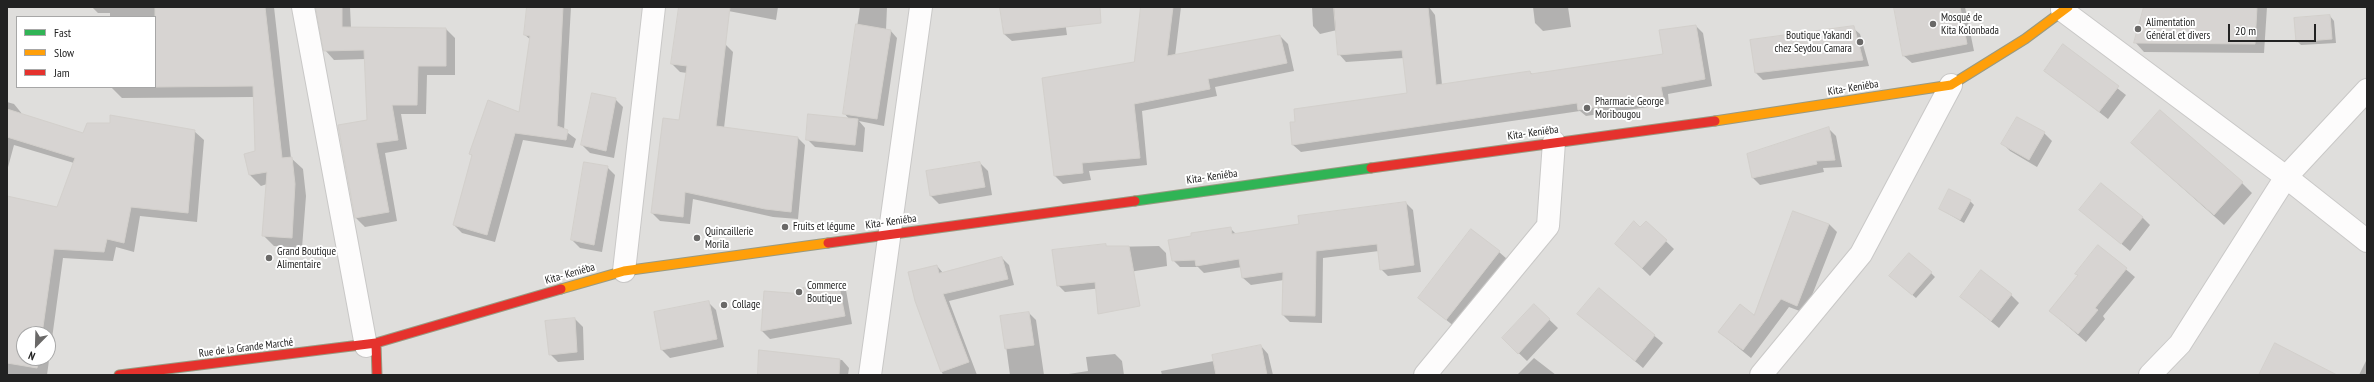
<!DOCTYPE html>
<meta charset="utf-8">
<style>
body{margin:0}
#map{position:relative;width:2374px;height:382px;overflow:hidden;background:#f0eeeb;font-family:"PT Sans Narrow",sans-serif}
canvas{display:block}
.frame{position:absolute;inset:0;border:8px solid #222;pointer-events:none}
.legend{position:absolute;left:16px;top:16px;width:140px;height:72px;box-sizing:border-box;background:#fff;border:1px solid #a7a7a7;margin:0;padding:5px 7px;list-style:none;font-size:12px;color:#222}
.legend li{display:flex;align-items:center;gap:8px;height:20px}
.legend b{width:20px;border:1px solid #a7a7a7}
.north{position:absolute;left:16px;top:326px;width:40px;height:40px;box-sizing:border-box;background:#fff;border:1px solid #a7a7a7;border-radius:50%;rotate:203deg;font-size:11px;font-weight:700;line-height:16px;text-align:center;color:#222}
.north::after{content:'';display:block;margin:auto;width:14px;height:18px;background:#6a6968;clip-path:polygon(50% 0,100% 100%,50% 72%,0 100%)}
.scale{position:absolute;left:2228px;top:24px;width:88px;height:18px;box-sizing:border-box;border:2px solid #222;border-top:0;padding-left:5px;font-size:12px;line-height:14px;white-space:nowrap;color:#222;-webkit-text-stroke:3px #fff;paint-order:stroke}
</style>
<div id="map">
<canvas width="2374" height="382"></canvas>
<div class="frame"></div>
<ul class="legend">
<li><b style="height:5px;background:#30b455"></b>Fast</li>
<li><b style="height:5px;background:#ff9f0a"></b>Slow</li>
<li><b style="height:5px;background:#e5322d"></b>Jam</li>
</ul>
<div class="north">N</div>
<div class="scale">20 m</div>
</div>
<script>
const g = document.querySelector('canvas').getContext('2d');
g.lineJoin = 'round';
function fillPath(path, color) { g.fillStyle = color; g.fill(path, 'evenodd'); }
function trace(path, color, width, dash) { g.strokeStyle = color; g.lineWidth = width; g.lineCap = dash ? 'butt' : 'round'; g.setLineDash(dash || []); g.stroke(path); }
function drawText(font, color, halo, rows, align = 'center') {
  g.font = font + ' "PT Sans Narrow",sans-serif'; g.lineWidth = 4; g.setLineDash([]); g.textBaseline = 'middle'; g.strokeStyle = halo; g.fillStyle = color; for (const [text, x, y, turn = 0] of rows) {
    g.save(); g.translate(x, y); g.rotate((+turn || 0) * Math.PI / 180); g.textAlign = isNaN(turn) ? turn : align; if (halo) g.strokeText(text, 0, 0); g.fillText(text, 0, 0); g.restore();
  }
}
const residential = new Path2D(`
 M 7,7 L 2367,7 L 2367,375 L 7,375 ZM 17,17 L 155,17 L 155,87 L 17,87 ZM 24,334 L 48,334 L 48,358 L 24,358 Z`);
const shadow = new Path2D(`
 M 92,7 L 274,7 L 291,158 L 303,169 L 306,196 L 302,248 L 274,246 L 263,235 L 267,184 L 261,186 L 250,175 L 246,154 L 256,152 L 254,97 L 122,98 L 111,87 L 155,87 L 155,17 L 110,17 L 110,13 L 98,13 Z
 M 317,7 L 350,7 L 351,28 L 446,29 L 455,38 L 455,75 L 427,75 L 426,114 L 401,114 L 407,149 L 385,153 L 397,221 L 365,227 L 356,218 L 368,121 L 366,59 L 334,60 L 325,50 Z
 M 528,7 L 571,7 L 564,130 L 576,139 L 573,148 L 523,140 L 495,242 L 462,233 L 454,225 L 473,157 L 470,153 L 520,113 L 531,40 L 525,35 Z
 M 720,7 L 778,7 L 776,20 L 723,10 Z
 M 860,7 L 887,7 L 886,30 L 890,30 L 897,38 L 884,126 L 859,121 L 865,128 L 863,152 L 815,147 L 807,139 L 850,120 L 844,113 Z
 M 1001,7 L 1063,7 L 1067,35 L 1012,41 L 1004,34 Z
 M 1142,7 L 1181,7 L 1175,56 L 1280,36 L 1288,44 L 1294,71 L 1215,87 L 1217,96 L 1142,111 L 1147,165 L 1089,171 L 1091,180 L 1063,184 L 1055,176 L 1135,63 Z
 M 1312,7 L 1429,7 L 1435,15 L 1442,85 L 1530,72 L 1533,75 L 1664,55 L 1696,26 L 1703,33 L 1712,86 L 1668,94 L 1669,104 L 1586,116 L 1580,111 L 1301,152 L 1293,145 L 1291,123 L 1408,94 L 1404,58 L 1346,62 L 1339,54 L 1337,30 L 1320,34 L 1313,26 Z
 M 1533,7 L 1568,7 L 1571,27 L 1543,31 L 1535,23 Z
 M 1895,7 L 1965,7 L 1974,51 L 1912,63 L 1904,56 Z
 M 2145,7 L 2267,7 L 2264,53 L 2144,52 L 2135,42 Z
 M 2330,16 L 2334,21 L 2336,43 L 2301,45 L 2297,41 Z
 M 1853,28 L 1860,34 L 1869,66 L 1763,80 L 1756,73 L 1752,41 Z
 M 725,44 L 733,52 L 724,128 L 798,138 L 805,145 L 798,219 L 773,217 L 693,199 L 690,224 L 660,221 L 652,213 L 680,121 L 687,73 L 680,72 L 672,64 Z
 M 2063,46 L 2126,95 L 2108,119 L 2045,70 Z
 M 615,99 L 623,107 L 614,158 L 590,153 L 582,145 Z
 M 7,102 L 14,104 L 23,115 L 84,135 L 194,131 L 204,140 L 197,222 L 140,216 L 134,252 L 116,247 L 113,261 L 63,258 L 47,375 L 7,375 L 7,197 L 58,208 L 74,163 L 14,145 L 7,171 ZM 24,334 L 48,334 L 48,358 L 24,358 Z
 M 1828,128 L 1836,136 L 1842,167 L 1823,168 L 1824,172 L 1760,185 L 1752,177 Z
 M 2044,133 L 2052,141 L 2037,167 L 2010,151 L 2002,143 Z
 M 2132,143 L 2242,183 L 2252,193 L 2224,225 Z
 M 980,163 L 988,171 L 992,195 L 939,204 L 931,196 L 927,172 Z
 M 607,167 L 615,175 L 602,252 L 580,248 L 572,240 Z
 M 1970,201 L 1974,205 L 1964,223 L 1940,209 Z
 M 1406,203 L 1413,210 L 1421,272 L 1388,276 L 1381,269 L 1379,251 L 1323,258 L 1322,323 L 1290,322 L 1283,315 L 1284,280 L 1251,285 L 1243,278 L 1242,267 L 1204,273 L 1198,267 L 1180,267 L 1173,260 L 1230,228 L 1236,234 L 1301,225 Z
 M 2081,210 L 2142,217 L 2150,225 L 2130,251 Z
 M 1646,222 L 1674,249 L 1650,276 L 1624,251 Z
 M 1829,224 L 1837,232 L 1805,313 L 1789,307 L 1751,358 L 1719,332 L 1755,316 Z
 M 1105,245 L 1108,247 L 1159,246 L 1166,253 L 1167,266 L 1110,275 L 1112,287 L 1065,292 L 1058,285 Z
 M 2098,246 L 2135,277 L 2103,316 L 2105,319 L 2086,342 L 2050,311 L 2079,276 Z
 M 1499,252 L 1507,259 L 1455,327 L 1419,298 Z
 M 1002,258 L 1009,265 L 1014,285 L 949,301 L 977,375 L 943,375 L 916,301 L 937,266 L 943,273 Z
 M 1931,273 L 1935,277 L 1916,298 L 1895,280 Z
 M 838,283 L 846,290 L 852,324 L 770,339 L 762,331 L 805,295 Z
 M 1599,290 L 1663,343 L 1643,368 L 1579,314 Z
 M 2011,295 L 2019,303 L 1999,328 L 1961,297 Z
 M 708,302 L 716,310 L 724,347 L 670,358 L 662,350 Z
 M 1534,305 L 1558,328 L 1527,361 L 1503,338 Z
 M 1029,313 L 1036,320 L 1044,375 L 1010,375 L 1002,317 Z
 M 575,319 L 583,327 L 584,360 L 558,362 L 550,354 Z
 M 1261,346 L 1268,354 L 1273,375 L 1162,375 L 1161,371 L 1214,361 Z
 M 760,351 L 842,360 L 849,368 L 848,375 L 759,375 Z
 M 1115,354 L 1122,361 L 1124,375 L 1062,375 L 1088,371 L 1086,357 Z
 M 1534,358 L 1556,375 L 1517,375 Z
 M 2367,359 L 2367,375 L 2359,375 Z`);
const building = new Path2D(`
 M 265,7 L 282,158 L 292,157 L 295,184 L 292,238 L 262,236 L 267,172 L 249,175 L 244,154 L 255,151 L 253,86 L 155,87 L 155,8 Z
 M 316,7 L 342,7 L 342,27 L 446,28 L 446,66 L 418,66 L 417,105 L 392,105 L 398,140 L 376,143 L 389,212 L 355,218 L 338,125 L 367,120 L 364,50 L 324,51 Z
 M 527,7 L 563,7 L 557,126 L 568,130 L 566,140 L 515,133 L 487,235 L 453,225 L 472,155 L 469,154 L 488,100 L 519,112 L 530,36 L 524,35 Z
 M 679,7 L 730,7 L 716,126 L 798,137 L 791,212 L 765,209 L 685,192 L 683,217 L 651,213 L 663,118 L 679,120 L 687,66 L 671,64 Z
 M 1000,7 L 1100,7 L 1101,23 L 1004,34 Z
 M 1141,7 L 1173,7 L 1167,56 L 1280,35 L 1287,63 L 1208,79 L 1210,89 L 1134,104 L 1140,158 L 1082,163 L 1083,173 L 1054,176 L 1042,78 L 1134,62 Z
 M 1334,7 L 1428,7 L 1436,85 L 1530,71 L 1531,74 L 1663,54 L 1659,30 L 1696,25 L 1705,79 L 1661,87 L 1663,97 L 1578,110 L 1577,103 L 1292,145 L 1290,122 L 1295,122 L 1294,109 L 1407,93 L 1402,50 L 1338,55 Z
 M 1894,7 L 1960,7 L 1967,44 L 1903,56 Z
 M 2144,7 L 2257,7 L 2255,44 L 2134,43 Z
 M 2330,15 L 2332,39 L 2296,42 L 2294,18 Z
 M 856,24 L 891,30 L 877,119 L 843,114 Z
 M 1854,26 L 1863,60 L 1755,73 L 1750,40 Z
 M 2063,44 L 2119,86 L 2099,112 L 2044,71 Z
 M 592,93 L 616,98 L 606,151 L 581,145 Z
 M 7,109 L 83,133 L 87,123 L 110,123 L 110,115 L 195,130 L 188,213 L 131,207 L 124,243 L 107,239 L 104,252 L 54,249 L 42,334 L 24,334 L 24,358 L 39,358 L 37,368 L 7,363 L 7,196 L 57,207 L 75,158 L 7,137 Z
 M 2160,110 L 2243,182 L 2214,215 L 2131,143 Z
 M 808,114 L 858,119 L 855,145 L 806,140 Z
 M 2017,117 L 2045,132 L 2029,160 L 2001,144 Z
 M 1829,127 L 1835,160 L 1816,161 L 1817,164 L 1752,178 L 1747,154 Z
 M 584,162 L 608,166 L 594,245 L 571,240 Z
 M 980,162 L 985,187 L 930,196 L 926,171 Z
 M 2101,183 L 2143,217 L 2121,244 L 2079,210 Z
 M 1949,189 L 1971,200 L 1960,220 L 1939,209 Z
 M 1406,202 L 1414,265 L 1380,270 L 1377,244 L 1316,251 L 1315,316 L 1282,315 L 1283,272 L 1242,278 L 1239,259 L 1196,266 L 1195,260 L 1172,261 L 1168,240 L 1191,236 L 1191,233 L 1231,227 L 1232,234 L 1299,224 L 1298,216 Z
 M 1793,211 L 1829,224 L 1797,306 L 1781,299 L 1743,350 L 1718,332 L 1740,304 L 1754,315 Z
 M 1634,221 L 1640,227 L 1646,221 L 1667,240 L 1642,268 L 1615,244 Z
 M 1471,229 L 1500,251 L 1446,320 L 1418,298 Z
 M 1106,244 L 1106,246 L 1129,246 L 1140,306 L 1098,314 L 1095,282 L 1057,286 L 1052,250 Z
 M 2098,245 L 2127,268 L 2095,308 L 2098,310 L 2078,334 L 2049,311 L 2078,275 L 2075,274 Z
 M 1909,253 L 1932,272 L 1912,295 L 1889,276 Z
 M 1002,257 L 1008,279 L 943,294 L 969,362 L 941,372 L 915,301 L 908,272 L 937,265 L 939,273 Z
 M 1981,270 L 2012,294 L 1991,321 L 1960,297 Z
 M 838,281 L 845,316 L 761,331 L 764,291 L 804,294 L 803,288 Z
 M 1599,288 L 1655,335 L 1635,361 L 1577,314 Z
 M 709,301 L 717,339 L 661,350 L 654,312 Z
 M 1534,304 L 1550,319 L 1518,354 L 1502,338 Z
 M 1029,312 L 1034,345 L 1005,349 L 1000,316 Z
 M 575,318 L 577,352 L 549,355 L 545,321 Z
 M 2275,343 L 2337,375 L 2259,375 Z
 M 1261,345 L 1267,375 L 1216,375 L 1212,355 Z
 M 759,350 L 840,359 L 839,375 L 758,375 Z`);
const street = new Path2D(`
 M 303,7 L 366,346
 M 2062,10 L 2286,177 L 2367,241
 M 624,271 L 654,7
 M 870,375 L 921,7
 M 1425,375 L 1548,226 L 1554,142
 M 1761,375 L 1861,254 L 1951,85
 M 2150,375 L 2180,344 L 2286,177 L 2367,90`);
const fast = new Path2D(`
 M 1135,201 L 1371,168`);
const slow = new Path2D(`
 M 1715,121 L 1951,85 L 2025,39 L 2068,7
 M 561,289 L 624,271 L 828,243`);
const jam = new Path2D(`
 M 1371,168 L 1715,121
 M 828,243 L 1135,201
 M 119,375 L 376,343
 M 377,375 L 376,343 L 561,289`);
const markers = [
 [1933,24,4,"#6a6968"],
 [2138,29,4,"#6a6968"],
 [1860,42,4,"#6a6968"],
 [1587,108,4,"#6a6968"],
 [785,227,4,"#6a6968"],
 [697,238,4,"#6a6968"],
 [269,258,4,"#6a6968"],
 [799,292,4,"#6a6968"],
 [724,305,4,"#6a6968"]
];
const poiNames = [
 ["Mosqué de",1941,18],
 ["Kita Kolonbada",1941,31],
 ["Alimentation",2146,23],
 ["Général et divers",2146,36],
 ["Boutique Yakandi",1852,36,"right"],
 ["chez Seydou Camara",1852,49,"right"],
 ["Pharmacie George",1595,102],
 ["Moribougou",1595,115],
 ["Fruits et légume",793,227],
 ["Quincaillerie",705,232],
 ["Morila",705,245],
 ["Grand Boutique",277,252],
 ["Alimentaire",277,265],
 ["Commerce",807,286],
 ["Boutique",807,299],
 ["Collage",732,305]
];
const streetNames = [
 ["Kita- Keniéba",1853,88,-9],
 ["Kita- Keniéba",1533,133,-8],
 ["Kita- Keniéba",1212,177,-8],
 ["Kita- Keniéba",891,222,-8],
 ["Kita- Keniéba",570,274,-16],
 ["Rue de la Grande Marché",246,348,-7]
];
fillPath(residential, '#dfdedc');
fillPath(shadow, '#0003');
fillPath(building, '#d7d4d2');
trace(building, '#d3d0cc', 1);
trace(street, '#c9c8c7', 24);
trace(fast, '#999a82', 11);
trace(slow, '#999a82', 11);
trace(jam, '#999a82', 11);
trace(street, '#fdfcfc', 22);
trace(fast, '#30b455', 9);
trace(slow, '#ff9f0a', 9);
trace(jam, '#e5322d', 9);
for (const [x, y, r, color] of markers) { const dot = new Path2D(); dot.arc(x, y, r, 0, 2 * Math.PI); g.fillStyle = color; g.fill(dot); trace(dot, '#fff', 1.5); }
drawText('11px', '#222', '#fff', poiNames, 'left');
drawText('11px', '#222', '#fff', streetNames);
</script>
